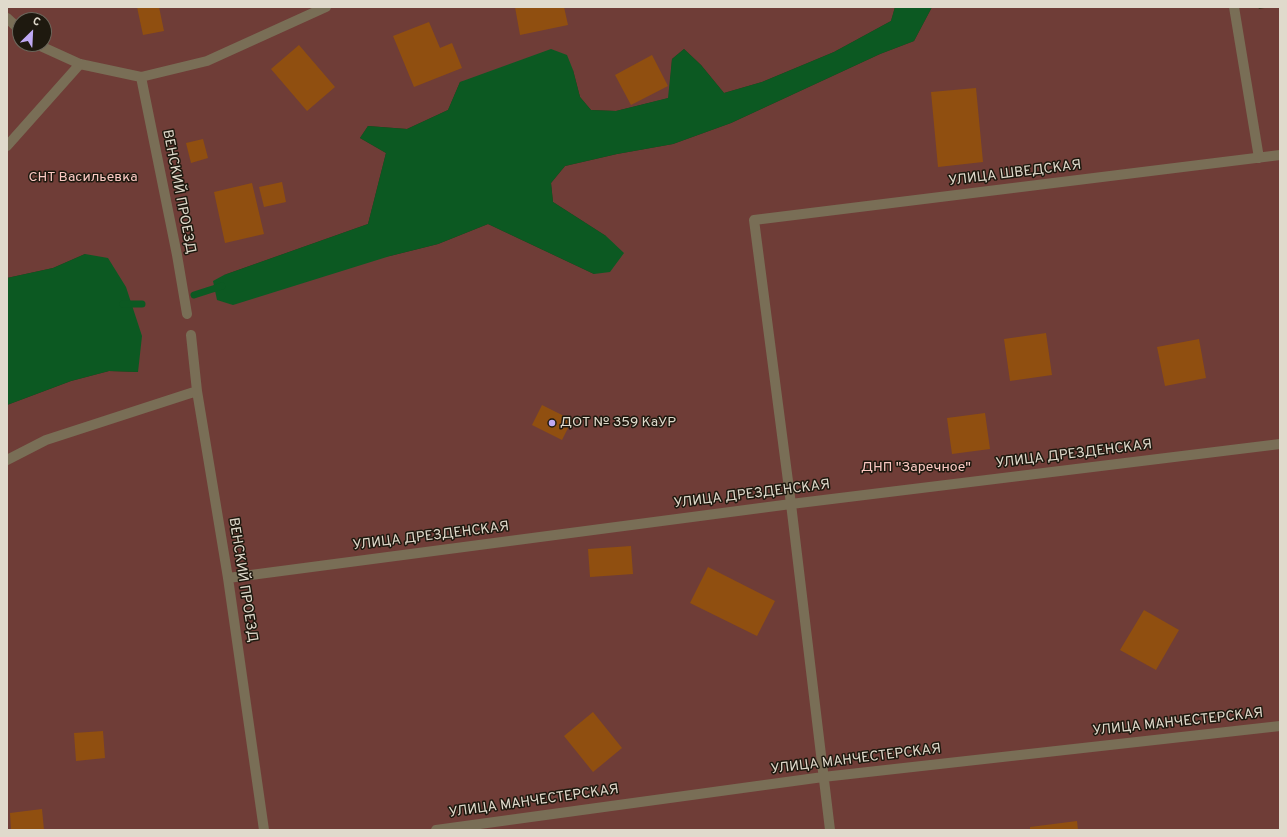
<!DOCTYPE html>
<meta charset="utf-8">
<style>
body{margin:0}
#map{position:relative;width:1287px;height:837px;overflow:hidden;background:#3a311a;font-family:Overpass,sans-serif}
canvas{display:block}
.frame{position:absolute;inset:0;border:8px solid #e0dacc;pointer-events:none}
.north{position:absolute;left:12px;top:12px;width:40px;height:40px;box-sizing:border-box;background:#1e190f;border:1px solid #6c665b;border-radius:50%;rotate:24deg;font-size:11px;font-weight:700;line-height:16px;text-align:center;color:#e0dacc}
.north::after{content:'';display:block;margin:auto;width:14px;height:18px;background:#bfa9f4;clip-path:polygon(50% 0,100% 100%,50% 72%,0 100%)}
</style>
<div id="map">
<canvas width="1287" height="837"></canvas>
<div class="frame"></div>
<div class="north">С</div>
</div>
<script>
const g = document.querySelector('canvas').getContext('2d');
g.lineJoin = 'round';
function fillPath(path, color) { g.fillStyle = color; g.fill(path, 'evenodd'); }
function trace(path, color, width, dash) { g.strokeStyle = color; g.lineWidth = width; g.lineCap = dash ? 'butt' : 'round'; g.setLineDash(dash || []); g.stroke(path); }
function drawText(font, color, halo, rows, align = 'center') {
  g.font = font + ' Overpass,sans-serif'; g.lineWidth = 3; g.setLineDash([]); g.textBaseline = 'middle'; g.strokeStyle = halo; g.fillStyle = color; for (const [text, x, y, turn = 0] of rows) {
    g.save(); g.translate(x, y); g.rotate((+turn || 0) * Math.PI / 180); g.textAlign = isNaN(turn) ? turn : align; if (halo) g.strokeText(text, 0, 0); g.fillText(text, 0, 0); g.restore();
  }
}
const green = new Path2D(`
 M 7,7 L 895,7 L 891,21 L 834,52 L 762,82 L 724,93 L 701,65 L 684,49 L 672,59 L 669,98 L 616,111 L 591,110 L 580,97 L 573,70 L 460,82 L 448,110 L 407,129 L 368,126 L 360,138 L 386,153 L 368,224 L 224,275 L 390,256 L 438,244 L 488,224 L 594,274 L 606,236 L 553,202 L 551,183 L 565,166 L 617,154 L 673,144 L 731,123 L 880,54 L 914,41 L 932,7 L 1258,7 L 1259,9 L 1270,7 L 1280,7 L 1280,830 L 7,830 L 7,405 L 71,381 L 109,371 L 138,372 L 85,254 L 53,268 L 7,278 ZM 20,20 L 44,20 L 44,44 L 20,44 Z`);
const water = new Path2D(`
 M 895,7 L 932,7 L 914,41 L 880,54 L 731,123 L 673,144 L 617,154 L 565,166 L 551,183 L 553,202 L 606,236 L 624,253 L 610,272 L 594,274 L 488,224 L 438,244 L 390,256 L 233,305 L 217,300 L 213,281 L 224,275 L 368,224 L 386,153 L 360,138 L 368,126 L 407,129 L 448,110 L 460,82 L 551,49 L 567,55 L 573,70 L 580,97 L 591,110 L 616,111 L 668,98 L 672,59 L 684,49 L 701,65 L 724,93 L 762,82 L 834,52 L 891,21 Z
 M 85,254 L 108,258 L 126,287 L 142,336 L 138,372 L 109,371 L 71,381 L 7,405 L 7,278 L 53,268 Z`);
const stream = new Path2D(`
 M 194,295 L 222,286
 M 123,304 L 142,304`);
const building = new Path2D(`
 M 137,7 L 159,7 L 164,31 L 143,35 Z
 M 515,7 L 564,7 L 568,25 L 520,35 Z
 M 429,22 L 440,48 L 452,43 L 462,68 L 414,87 L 393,36 Z
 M 299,45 L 335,87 L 307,111 L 271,69 Z
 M 652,55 L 668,86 L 631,105 L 615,75 Z
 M 976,88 L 983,162 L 938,167 L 931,92 Z
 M 203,139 L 208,158 L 191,163 L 186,143 Z
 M 282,182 L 286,202 L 264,207 L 259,187 Z
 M 252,183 L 264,234 L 225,243 L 214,192 Z
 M 1046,333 L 1052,375 L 1010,381 L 1004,339 Z
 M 1199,339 L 1206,378 L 1165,386 L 1157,347 Z
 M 542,405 L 572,420 L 562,440 L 532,425 Z
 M 985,413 L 990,449 L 952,454 L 947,418 Z
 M 631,546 L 633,574 L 590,577 L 588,549 Z
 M 708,567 L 775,601 L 757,636 L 690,603 Z
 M 1144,610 L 1179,630 L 1156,670 L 1120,650 Z
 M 593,712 L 622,748 L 593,772 L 564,736 Z
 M 103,731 L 105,758 L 76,761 L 74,733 Z
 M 42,809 L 44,830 L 11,830 L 10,813 Z
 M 1077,821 L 1078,830 L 1030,830 L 1030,827 Z`);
const minor = new Path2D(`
 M 1234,7 L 1259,158
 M 7,18 L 20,30
 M 36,44 L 80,64 L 141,77 L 207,61 L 326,7
 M 141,77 L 177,255 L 187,314
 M 7,146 L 80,64
 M 191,335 L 197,391 L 228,578 L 264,830
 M 7,460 L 46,440 L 197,391
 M 228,578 L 791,504 L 1280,444
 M 436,830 L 823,777 L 1280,726
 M 830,830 L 791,504 L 754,220 L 1280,155`);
const markers = [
 [552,423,4,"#bfa9f4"]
];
const streetNames = [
 ["УЛИЦА ШВЕДСКАЯ",1015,174,-7],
 ["ВЕНСКИЙ ПРОЕЗД",178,192,79],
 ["УЛИЦА ДРЕЗДЕНСКАЯ",1074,455,-7],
 ["УЛИЦА ДРЕЗДЕНСКАЯ",752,495,-7],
 ["УЛИЦА ДРЕЗДЕНСКАЯ",431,537,-7],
 ["ВЕНСКИЙ ПРОЕЗД",242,580,81],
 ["УЛИЦА МАНЧЕСТЕРСКАЯ",1178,723,-6],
 ["УЛИЦА МАНЧЕСТЕРСКАЯ",856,760,-7],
 ["УЛИЦА МАНЧЕСТЕРСКАЯ",534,802,-8]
];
const parkNames = [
 ["СНТ Васильевка",83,178],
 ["ДНП \"Заречное\"",916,468]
];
const poiNames = [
 ["ДОТ № 359 КаУР",560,423]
];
fillPath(green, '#6f3d37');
fillPath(water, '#0c5922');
trace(stream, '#0c5922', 7);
fillPath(building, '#904f10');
trace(minor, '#796e56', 10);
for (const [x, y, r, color] of markers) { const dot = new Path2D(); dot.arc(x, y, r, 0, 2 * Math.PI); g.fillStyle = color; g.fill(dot); trace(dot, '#1e190f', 1.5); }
drawText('14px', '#e0dacc', '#1e190f', streetNames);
drawText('14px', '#fac9c3', '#1e190f', parkNames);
drawText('14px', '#e0dacc', '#1e190f', poiNames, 'left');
</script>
